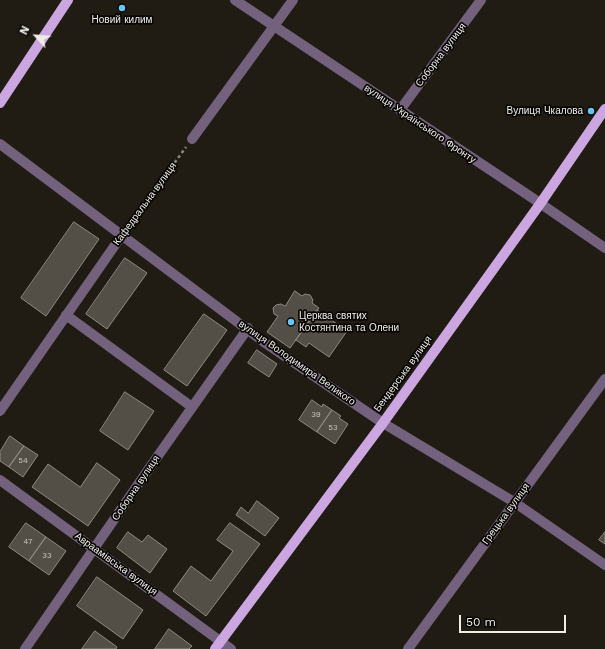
<!DOCTYPE html>
<meta charset="utf-8">
<style>
body{margin:0}
#map{position:relative;width:605px;height:649px;overflow:hidden;background:#201c14;font-family:"Work Sans",sans-serif}
canvas{display:block}
.north{position:absolute;left:16px;top:16px;width:40px;height:40px;-webkit-text-stroke:3px #090705;paint-order:stroke;rotate:296deg;font-size:11px;font-weight:700;line-height:16px;text-align:center;color:#f0ede7}
.north::after{content:'';display:block;margin:auto;width:14px;height:18px;background:#f0ede7;clip-path:polygon(50% 0,100% 100%,50% 72%,0 100%)}
.scale{position:absolute;left:459px;top:615px;width:107px;height:18px;box-sizing:border-box;border:2px solid #f0ede7;border-top:0;padding-left:5px;font-size:12px;line-height:14px;white-space:nowrap;color:#f0ede7;-webkit-text-stroke:3px #090705;paint-order:stroke}
</style>
<div id="map">
<canvas width="605" height="649"></canvas>
<div class="north">N</div>
<div class="scale">50 m</div>
</div>
<script>
const g = document.querySelector('canvas').getContext('2d');
g.lineJoin = 'round';
function fillPath(path, color) { g.fillStyle = color; g.fill(path, 'evenodd'); }
function trace(path, color, width, dash) { g.strokeStyle = color; g.lineWidth = width; g.lineCap = dash ? 'butt' : 'round'; g.setLineDash(dash || []); g.stroke(path); }
function drawText(font, color, halo, rows, align = 'center') {
  g.font = font + ' "Work Sans",sans-serif'; g.lineWidth = 3.5; g.setLineDash([]); g.textBaseline = 'middle'; g.strokeStyle = halo; g.fillStyle = color; for (const [text, x, y, turn = 0] of rows) {
    g.save(); g.translate(x, y); g.rotate((+turn || 0) * Math.PI / 180); g.textAlign = isNaN(turn) ? turn : align; if (halo) g.strokeText(text, 0, 0); g.fillText(text, 0, 0); g.restore();
  }
}
const building = new Path2D(`
 M 74,222 L 99,239 L 46,316 L 21,298 Z
 M 125,258 L 147,273 L 107,329 L 86,314 Z
 M 295,291 L 302,296 L 305,294 L 310,295 L 313,300 L 312,303 L 319,308 L 290,348 L 267,332 L 278,316 L 274,314 L 273,308 L 276,305 L 281,304 L 285,306 Z
 M 317,310 L 347,331 L 329,357 L 309,343 L 306,347 L 296,340 Z
 M 204,314 L 227,330 L 187,386 L 164,370 Z
 M 257,350 L 277,364 L 269,377 L 248,363 Z
 M 125,392 L 154,411 L 128,450 L 100,431 Z
 M 312,400 L 322,407 L 323,404 L 332,410 L 317,432 L 299,420 Z
 M 332,410 L 341,416 L 339,418 L 348,424 L 335,444 L 317,432 Z
 M 10,436 L 24,446 L 9,467 L 0,461 L 0,452 Z
 M 24,446 L 38,455 L 23,477 L 9,467 Z
 M 97,463 L 120,480 L 88,526 L 32,487 L 48,464 L 80,487 Z
 M 257,501 L 279,518 L 265,536 L 236,515 L 241,507 L 248,513 Z
 M 26,523 L 46,537 L 29,561 L 9,547 Z
 M 230,523 L 260,544 L 206,616 L 173,591 L 191,566 L 211,581 L 233,551 L 217,540 Z
 M 128,532 L 142,542 L 148,535 L 167,549 L 150,573 L 117,548 Z
 M 605,532 L 605,544 L 599,540 Z
 M 46,537 L 66,551 L 49,575 L 29,561 Z
 M 97,577 L 143,610 L 123,639 L 77,606 Z
 M 169,629 L 192,646 L 189,649 L 155,649 Z
 M 95,631 L 117,647 L 116,649 L 82,649 Z`);
const path = new Path2D(`
 M 129,226 L 186,147`);
const minor = new Path2D(`
 M 235,0 L 531,197 L 605,248
 M 400,110 L 481,0
 M 192,139 L 293,0
 M 0,144 L 264,342 L 383,423 L 514,502 L 605,565
 M 66,315 L 192,407
 M 0,411 L 122,235
 M 0,480 L 231,649
 M 25,649 L 148,470 L 248,328
 M 408,649 L 605,379`);
const major = new Path2D(`
 M 0,103 L 68,0
 M 215,649 L 383,423 L 540,204 L 605,109`);
const markers = [
 [122,8,4,"#68c4f0"],
 [591,111,4,"#68c4f0"],
 [291,322,4,"#68c4f0"]
];
const numberNames = [
 ["39",316,415],
 ["53",333,428],
 ["54",23,461],
 ["47",28,542],
 ["33",47,556]
];
const poiNames = [
 ["Новий килим",122,20],
 ["Вулиця Чкалова",583,111,"right"],
 ["Церква святих",299,316,"left"],
 ["Костянтина та Олени",299,328,"left"]
];
const streetNames = [
 ["Соборна вулиця",441,55,-53],
 ["вулиця Українського Фронту",420,124,34],
 ["Кафедральна вулиця",145,204,-54],
 ["вулиця Володимира Великого",297,363,35],
 ["Бендерська вулиця",403,374,-54],
 ["Соборна вулиця",136,488,-56],
 ["Грецька вулиця",506,514,-54],
 ["Авраамівська вулиця",116,564,36]
];
fillPath(building, '#544f46');
trace(building, '#8f8a80', 1);
trace(path, '#8c8881', 2.5, [3, 3]);
trace(minor, '#73617d', 10);
trace(major, '#cca6e0', 10);
for (const [x, y, r, color] of markers) { const dot = new Path2D(); dot.arc(x, y, r, 0, 2 * Math.PI); g.fillStyle = color; g.fill(dot); trace(dot, '#090705', 1.5); }
drawText('8px', '#c9c6bf', null, numberNames);
drawText('10px', '#f0ede7', '#090705', poiNames);
drawText('10px', '#f0ede7', '#090705', streetNames);
</script>
